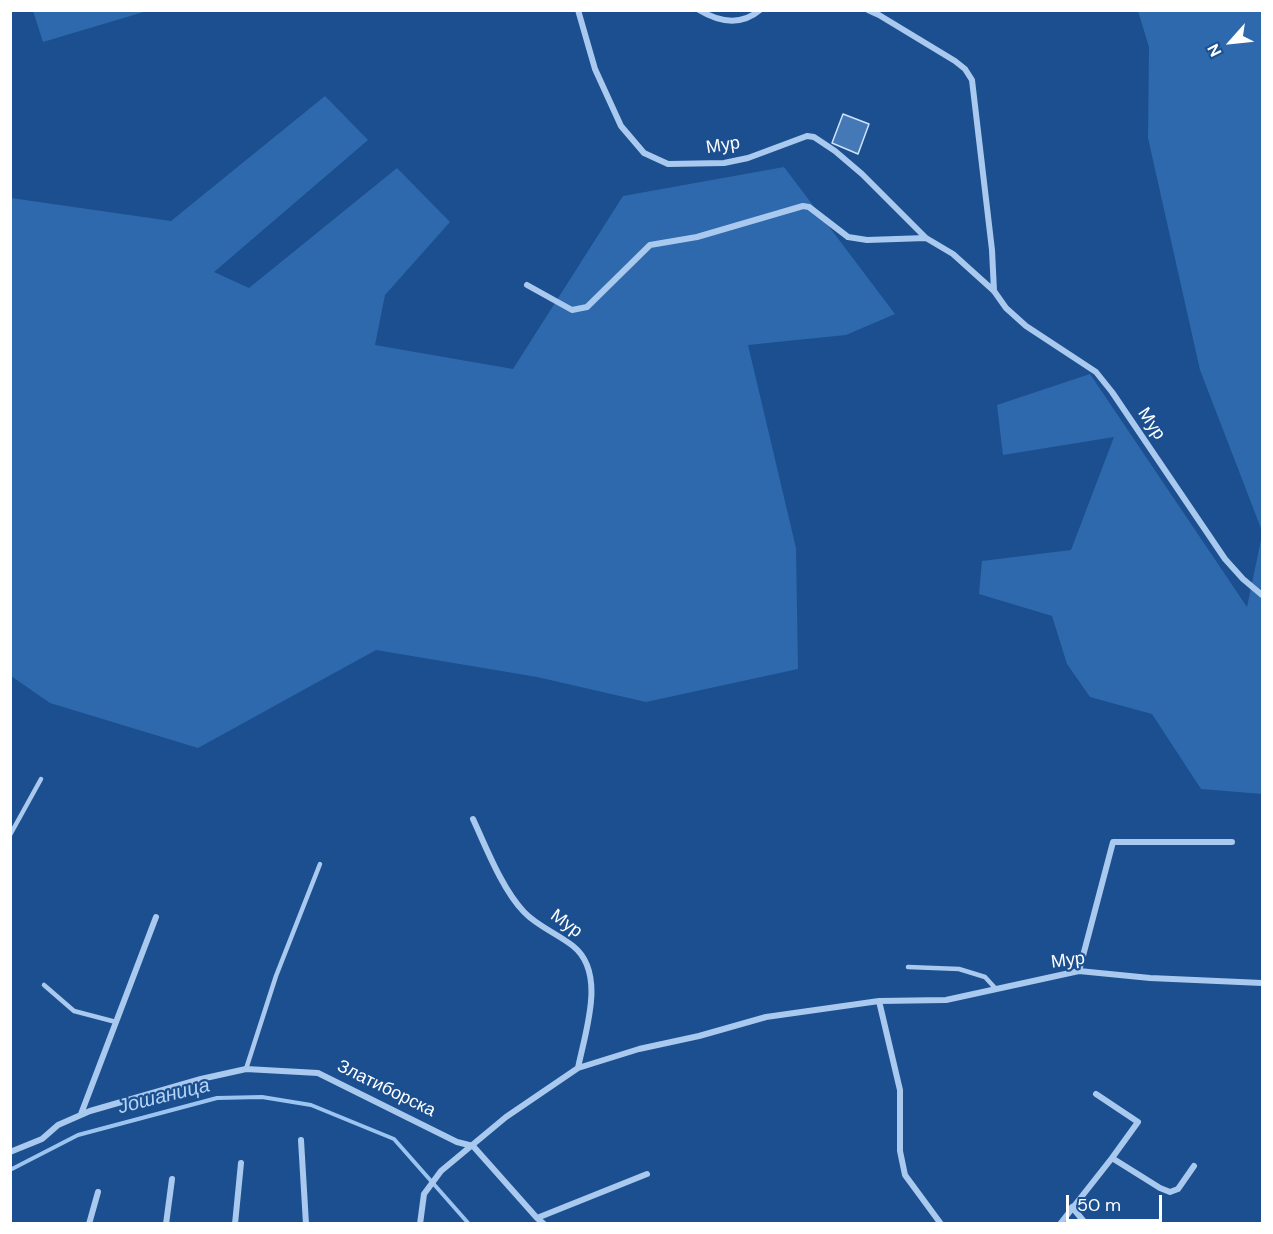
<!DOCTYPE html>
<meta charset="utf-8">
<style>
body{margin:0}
#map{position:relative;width:1273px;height:1234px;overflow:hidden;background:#1b4f8f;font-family:"DM Sans",sans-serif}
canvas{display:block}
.frame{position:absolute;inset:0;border:12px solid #fff;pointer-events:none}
.north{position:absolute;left:1201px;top:12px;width:60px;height:60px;-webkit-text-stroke:4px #1b4f8f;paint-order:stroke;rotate:243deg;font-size:16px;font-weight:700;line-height:24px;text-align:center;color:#fff}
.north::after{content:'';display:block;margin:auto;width:21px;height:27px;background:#fff;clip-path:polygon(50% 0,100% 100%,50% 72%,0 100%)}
.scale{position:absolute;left:1066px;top:1195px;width:96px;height:27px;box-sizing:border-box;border:3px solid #fff;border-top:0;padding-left:8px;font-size:18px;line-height:21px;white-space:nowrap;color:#fff;-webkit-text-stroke:4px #1b4f8f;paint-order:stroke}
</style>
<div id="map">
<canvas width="1273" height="1234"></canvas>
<div class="frame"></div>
<div class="north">N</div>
<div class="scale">50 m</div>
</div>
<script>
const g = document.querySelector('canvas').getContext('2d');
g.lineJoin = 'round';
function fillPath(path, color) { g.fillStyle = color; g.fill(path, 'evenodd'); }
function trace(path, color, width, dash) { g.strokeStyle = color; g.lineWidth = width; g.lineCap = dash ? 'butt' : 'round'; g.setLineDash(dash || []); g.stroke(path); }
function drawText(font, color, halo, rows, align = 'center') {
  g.font = font + ' "DM Sans",sans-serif'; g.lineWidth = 4.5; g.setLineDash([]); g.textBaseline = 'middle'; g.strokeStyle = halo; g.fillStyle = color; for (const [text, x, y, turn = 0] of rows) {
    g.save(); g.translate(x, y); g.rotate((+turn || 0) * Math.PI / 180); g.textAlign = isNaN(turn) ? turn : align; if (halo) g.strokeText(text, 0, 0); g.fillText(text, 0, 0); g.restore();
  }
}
const green = new Path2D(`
 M 33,11 L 33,10 L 147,11 L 43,42 Z
 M 1138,11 L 1262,11 L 1262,531 L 1200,370 L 1148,138 L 1149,47 Z
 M 325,96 L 368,140 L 214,272 L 249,288 L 397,168 L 450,222 L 385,295 L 375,345 L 513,369 L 623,196 L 784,167 L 895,314 L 846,335 L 748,345 L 796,548 L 798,669 L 646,702 L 537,677 L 376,650 L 198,748 L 50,703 L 11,676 L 11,198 L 171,221 Z
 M 1090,374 L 1247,607 L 1262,535 L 1262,794 L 1201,789 L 1152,714 L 1090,697 L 1067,664 L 1052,616 L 979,594 L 982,561 L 1071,550 L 1114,437 L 1003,455 L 997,405 Z`);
const stream = new Path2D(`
 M 10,1170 L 78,1135 L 217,1098 L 262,1097 L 311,1105 L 394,1139 L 469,1224`);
const building = new Path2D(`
 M 843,114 L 869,124 L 858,154 L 832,143 Z`);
const service = new Path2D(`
 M 10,835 L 41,779
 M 908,967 L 959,969 L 985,977 L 996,989
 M 44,985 L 74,1011 L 116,1022
 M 246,1069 L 276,976 L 320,864`);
const minor = new Path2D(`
 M 578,10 L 595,69 L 621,126 L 644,153 L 668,164 L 724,163 L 748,158 L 807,136 L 814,137 L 835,151 L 862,174 L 926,238 L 953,254 L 994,291 L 1006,308 L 1026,326 L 1096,372 L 1112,392 L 1225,559 L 1243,579 L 1262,595
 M 699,10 C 719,22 741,26 760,10
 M 868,10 L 879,15 L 955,61 L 965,69 L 972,80 L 992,250 L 994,291
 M 527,285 L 572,310 L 587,307 L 650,245 L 697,237 L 803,206 L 809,207 L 848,237 L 867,240 L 926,238
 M 473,819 C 486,847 502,889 524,912 C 537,926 558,934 573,946 C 607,973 585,1032 578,1068
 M 1079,971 L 1113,842 L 1232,842
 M 879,1001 L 900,1090 L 900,1151 L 905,1175 L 941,1224
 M 81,1114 L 156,917
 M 301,1140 L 306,1224
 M 473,1146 L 537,1218 L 544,1224
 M 10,1152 L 42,1139 L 58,1125 L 90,1111 L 201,1079 L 246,1069 L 318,1073 L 457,1142 L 473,1146
 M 1112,1158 L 1160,1188 L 1170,1192 L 1178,1189 L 1194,1166
 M 1072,1207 L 1086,1224
 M 537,1218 L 647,1174
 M 89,1224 L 98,1192
 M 166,1224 L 172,1179
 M 235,1224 L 241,1163
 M 420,1224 L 424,1194 L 441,1171 L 506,1117 L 578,1068 L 639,1049 L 699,1036 L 766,1017 L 879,1001 L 946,1000 L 1079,971 L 1150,978 L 1262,983
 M 1060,1224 L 1112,1158 L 1138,1122 L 1096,1094`);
const streetNames = [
 ["Мур",723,146,-9],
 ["Мур",1151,424,56],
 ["Мур",566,924,36],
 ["Мур",1068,961,-7],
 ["Златиборска",386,1089,26]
];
const waterNames = [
 ["Јошаница",164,1097,-14]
];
fillPath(green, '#2e69ad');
trace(stream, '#9cc4f0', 4);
fillPath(building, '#4478b7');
trace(building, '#cfe3fa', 1.5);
trace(service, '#a9c9ee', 4.5);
trace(minor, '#a9c9ee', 6);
drawText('18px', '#fff', '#1b4f8f', streetNames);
drawText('italic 20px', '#b5d3f5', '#1b4f8f', waterNames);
</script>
